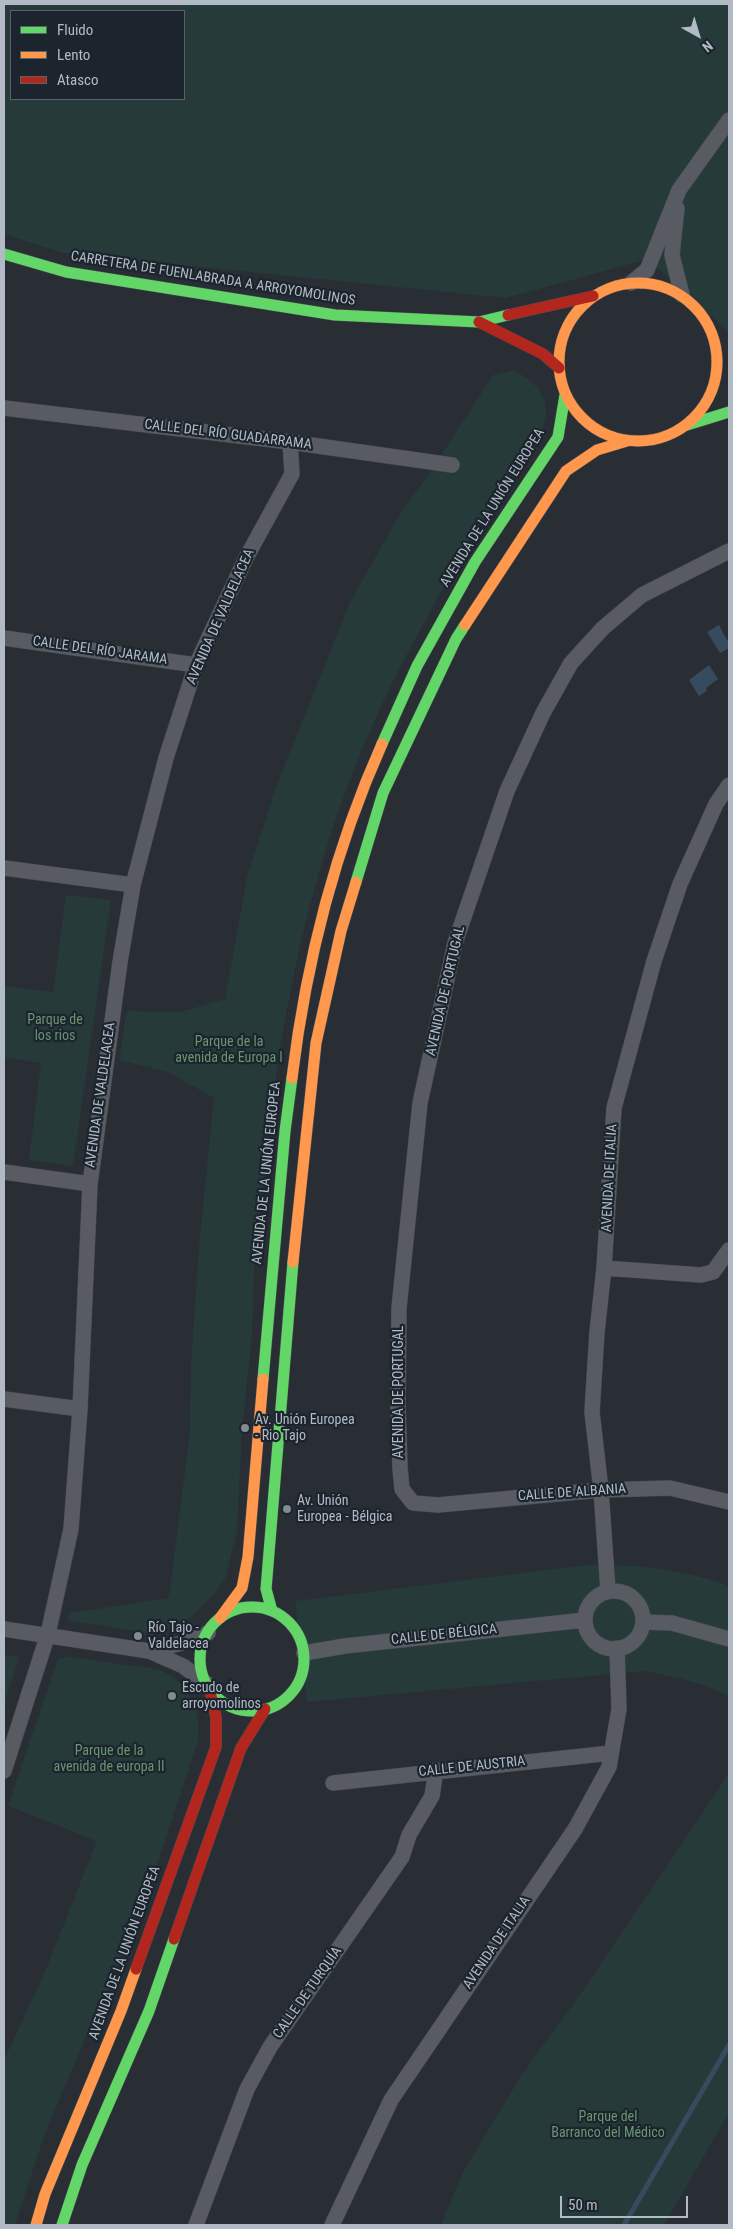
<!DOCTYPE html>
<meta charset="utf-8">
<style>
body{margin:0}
#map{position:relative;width:733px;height:2229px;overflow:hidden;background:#282e34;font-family:"Roboto Condensed",sans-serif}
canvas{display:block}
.frame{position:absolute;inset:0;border:5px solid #b2bbc5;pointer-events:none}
.legend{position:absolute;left:10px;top:10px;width:175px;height:90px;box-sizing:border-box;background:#1c252e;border:1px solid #58616a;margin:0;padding:6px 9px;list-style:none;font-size:15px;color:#b2bbc5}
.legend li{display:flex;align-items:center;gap:10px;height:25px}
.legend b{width:25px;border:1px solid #58616a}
.north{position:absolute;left:673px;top:10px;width:50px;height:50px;-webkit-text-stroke:4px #1c252e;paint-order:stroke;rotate:141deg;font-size:14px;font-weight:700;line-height:20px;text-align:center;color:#b2bbc5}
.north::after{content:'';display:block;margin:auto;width:18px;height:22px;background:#b2bbc5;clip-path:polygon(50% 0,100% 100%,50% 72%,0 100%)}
.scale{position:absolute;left:560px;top:2196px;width:128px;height:22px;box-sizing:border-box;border:2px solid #b2bbc5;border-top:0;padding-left:6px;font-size:15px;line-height:18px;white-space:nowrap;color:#b2bbc5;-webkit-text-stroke:4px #1c252e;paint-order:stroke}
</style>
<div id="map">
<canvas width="733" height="2229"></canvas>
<div class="frame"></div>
<ul class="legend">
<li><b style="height:6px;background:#63d668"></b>Fluido</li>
<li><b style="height:6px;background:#ff974d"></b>Lento</li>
<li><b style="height:6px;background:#b3261e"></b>Atasco</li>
</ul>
<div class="north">N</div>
<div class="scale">50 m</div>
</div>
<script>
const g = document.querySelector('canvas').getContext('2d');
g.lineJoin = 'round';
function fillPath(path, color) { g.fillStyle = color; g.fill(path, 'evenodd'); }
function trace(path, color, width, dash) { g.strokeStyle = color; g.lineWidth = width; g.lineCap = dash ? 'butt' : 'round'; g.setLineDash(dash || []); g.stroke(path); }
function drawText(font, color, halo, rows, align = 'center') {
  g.font = font + ' "Roboto Condensed",sans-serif'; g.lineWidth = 4.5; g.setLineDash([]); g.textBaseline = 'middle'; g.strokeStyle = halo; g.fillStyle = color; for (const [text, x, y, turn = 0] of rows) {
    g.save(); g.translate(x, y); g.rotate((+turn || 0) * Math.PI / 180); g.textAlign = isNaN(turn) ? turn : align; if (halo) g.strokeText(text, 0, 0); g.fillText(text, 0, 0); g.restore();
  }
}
const green = new Path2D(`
 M 4,4 L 729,4 L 729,332 L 648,259 L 506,298 L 63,253 L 4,234 ZM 11,11 L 184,11 L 184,99 L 11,99 Z
 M 514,370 C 529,379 544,388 546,408 C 550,441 490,509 471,538 C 451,570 434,605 416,638 C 311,826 275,1028 258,1240 L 255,1245 L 252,1335 L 242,1430 L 237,1531 L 225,1579 L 216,1592 L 190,1618 L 153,1636 L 136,1631 L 67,1620 L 70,1613 L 169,1598 L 190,1431 L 191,1363 L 199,1248 L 214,1098 L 168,1072 L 119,1060 L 127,1011 L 180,1012 L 225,999 L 247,877 L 277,784 L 350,602 L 400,514 L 431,471 L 493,375 Z
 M 66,895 L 111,900 L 73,1166 L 29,1160 L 41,1063 L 4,1057 L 4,986 L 53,992 Z
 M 587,1565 C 634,1564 685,1569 729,1586 L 729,1696 C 702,1682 675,1677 645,1671 L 307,1702 L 295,1601 Z
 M 4,1655 L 19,1657 L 4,1704 Z
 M 68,1657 C 87,1659 106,1662 125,1665 C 134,1666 144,1666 152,1668 C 187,1676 202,1708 198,1741 L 145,1902 L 113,1981 L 90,2027 L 44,2136 L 15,2225 L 4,2225 L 4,2060 L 44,1974 L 97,1841 L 8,1806 L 58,1659 Z
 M 729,1773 L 729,2113 L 664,2225 L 441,2225 L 462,2174 L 521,2076 L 584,1989 Z`);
const water = new Path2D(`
 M 719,625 L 727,640 L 729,639 L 729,648 L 720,653 L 707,632 Z
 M 709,665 L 718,679 L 706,688 L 707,691 L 699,696 L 689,680 Z`);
const stream = new Path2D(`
 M 624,2225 L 729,2045`);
const street = new Path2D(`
 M 677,208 L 672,255 L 682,295
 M 631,283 L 647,270 L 679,190 L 729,120
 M 4,408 L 290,442 L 452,465
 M 729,551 L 642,595 L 603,628 L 571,663 L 543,713 L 507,791 L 455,943 L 420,1103 L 399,1308 L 398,1404 L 400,1468 L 402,1489 L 413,1503 L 438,1505 L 601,1490 L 670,1488 L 729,1502
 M 4,638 L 196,665
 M 4,868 L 133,885
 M 4,1172 L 90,1184
 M 604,1268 L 701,1275 L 713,1272 L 729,1250
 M 4,1399 L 80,1409
 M 608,1591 L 601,1490 L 592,1412 L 597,1332 L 604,1268 L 614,1108 L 654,961 L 680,884 L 716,804 L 729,785
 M585 1620a29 29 0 1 1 58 0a29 29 0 1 1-58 0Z
 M 643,1622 L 672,1623 L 729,1639
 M 4,1629 L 149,1651 L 183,1666 L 206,1683
 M 149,1651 L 182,1643 L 208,1633
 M 304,1653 L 345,1646 L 585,1620
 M 4,1771 L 48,1634 L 71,1529 L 80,1409 L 90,1184 L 120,962 L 133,885 L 166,758 L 196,665 L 246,558 L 292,474 L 290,442
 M 333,1783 L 611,1753
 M 196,2225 L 247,2089 L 270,2047 L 402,1857 L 409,1835 L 432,1796 L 436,1770
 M 332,2225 L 391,2100 L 575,1829 L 609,1767 L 619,1709 L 617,1648`);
const fast = new Path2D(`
 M 4,254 L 66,272 L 335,315 L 479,322 L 508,315
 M 687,425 L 729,412
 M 382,744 L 417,666 L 475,562 L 558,437 L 565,395
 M 356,882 L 383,793 L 456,639 L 465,625
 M 263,1379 L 285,1131 L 292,1078
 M200 1659a52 52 0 1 1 104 0a52 52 0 1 1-104 0Z
 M 272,1611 L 266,1589 L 293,1262
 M 62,2225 L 82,2165 L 149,2011 L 174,1939`);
const slow = new Path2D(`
 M559 362a79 79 0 1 1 158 0a79 79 0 1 1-158 0Z
 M 465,625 L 566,471 L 597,450 L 627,441
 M 292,1078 C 306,963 335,849 382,744
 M 293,1262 L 316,1043 L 341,931 L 356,882
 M 220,1618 L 242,1588 L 248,1557 L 263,1379
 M 36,2225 L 45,2194 L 121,2011 L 136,1969`);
const jam = new Path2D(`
 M 508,315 L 593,296
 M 479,322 L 543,354 L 559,368
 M 174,1939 L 241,1748 L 265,1709
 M 136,1969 L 216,1747 L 216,1717 L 209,1687`);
const markers = [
 [245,1428,5,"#828a92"],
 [287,1509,5,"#828a92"],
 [138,1636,5,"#828a92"],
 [172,1696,5,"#828a92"]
];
const streetNames = [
 ["CARRETERA DE FUENLABRADA A ARROYOMOLINOS",213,279,9],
 ["CALLE DEL RÍO GUADARRAMA",228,435,7],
 ["AVENIDA DE LA UNIÓN EUROPEA",493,508,-58],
 ["AVENIDA DE VALDELACEA",221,617,-66],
 ["CALLE DEL RÍO JARAMA",100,651,8],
 ["AVENIDA DE PORTUGAL",446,991,-77],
 ["AVENIDA DE VALDELACEA",101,1095,-82],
 ["AVENIDA DE LA UNIÓN EUROPEA",267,1173,-84],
 ["AVENIDA DE ITALIA",610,1178,-87],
 ["AVENIDA DE PORTUGAL",399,1392,-90],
 ["CALLE DE ALBANIA",572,1493,-4],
 ["CALLE DE BÉLGICA",444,1635,-6],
 ["CALLE DE AUSTRIA",472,1767,-6],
 ["AVENIDA DE ITALIA",497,1943,-56],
 ["AVENIDA DE LA UNIÓN EUROPEA",125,1953,-70],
 ["CALLE DE TURQUÍA",308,1993,-55]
];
const parkNames = [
 ["Parque de",55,1020],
 ["los rios",55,1036],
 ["Parque de la",229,1042],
 ["avenida de Europa I",229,1058],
 ["Parque de la",109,1751],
 ["avenida de europa II",109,1767],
 ["Parque del",608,2117],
 ["Barranco del Médico",608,2133]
];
const poiNames = [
 ["Av. Unión Europea",255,1420],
 ["- Rio Tajo",255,1436],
 ["Av. Unión",297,1501],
 ["Europea - Bélgica",297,1517],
 ["Río Tajo -",148,1628],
 ["Valdelacea",148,1644],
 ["Escudo de",182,1688],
 ["arroyomolinos",182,1704]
];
fillPath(green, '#263a3a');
fillPath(water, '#374b5e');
trace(stream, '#374b5e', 5);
trace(street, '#464a4f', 16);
trace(fast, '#464b51', 12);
trace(slow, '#464b51', 12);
trace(jam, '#464b51', 12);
trace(street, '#585c62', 15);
trace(fast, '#63d668', 11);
trace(slow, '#ff974d', 11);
trace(jam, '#b3261e', 11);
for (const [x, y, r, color] of markers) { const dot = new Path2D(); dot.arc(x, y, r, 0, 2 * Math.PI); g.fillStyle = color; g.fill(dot); trace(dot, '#1c252e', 2); }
drawText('14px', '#b2bbc5', '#1c252e', streetNames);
drawText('14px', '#6a9570', '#1c252e', parkNames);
drawText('14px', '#b2bbc5', '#1c252e', poiNames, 'left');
</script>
